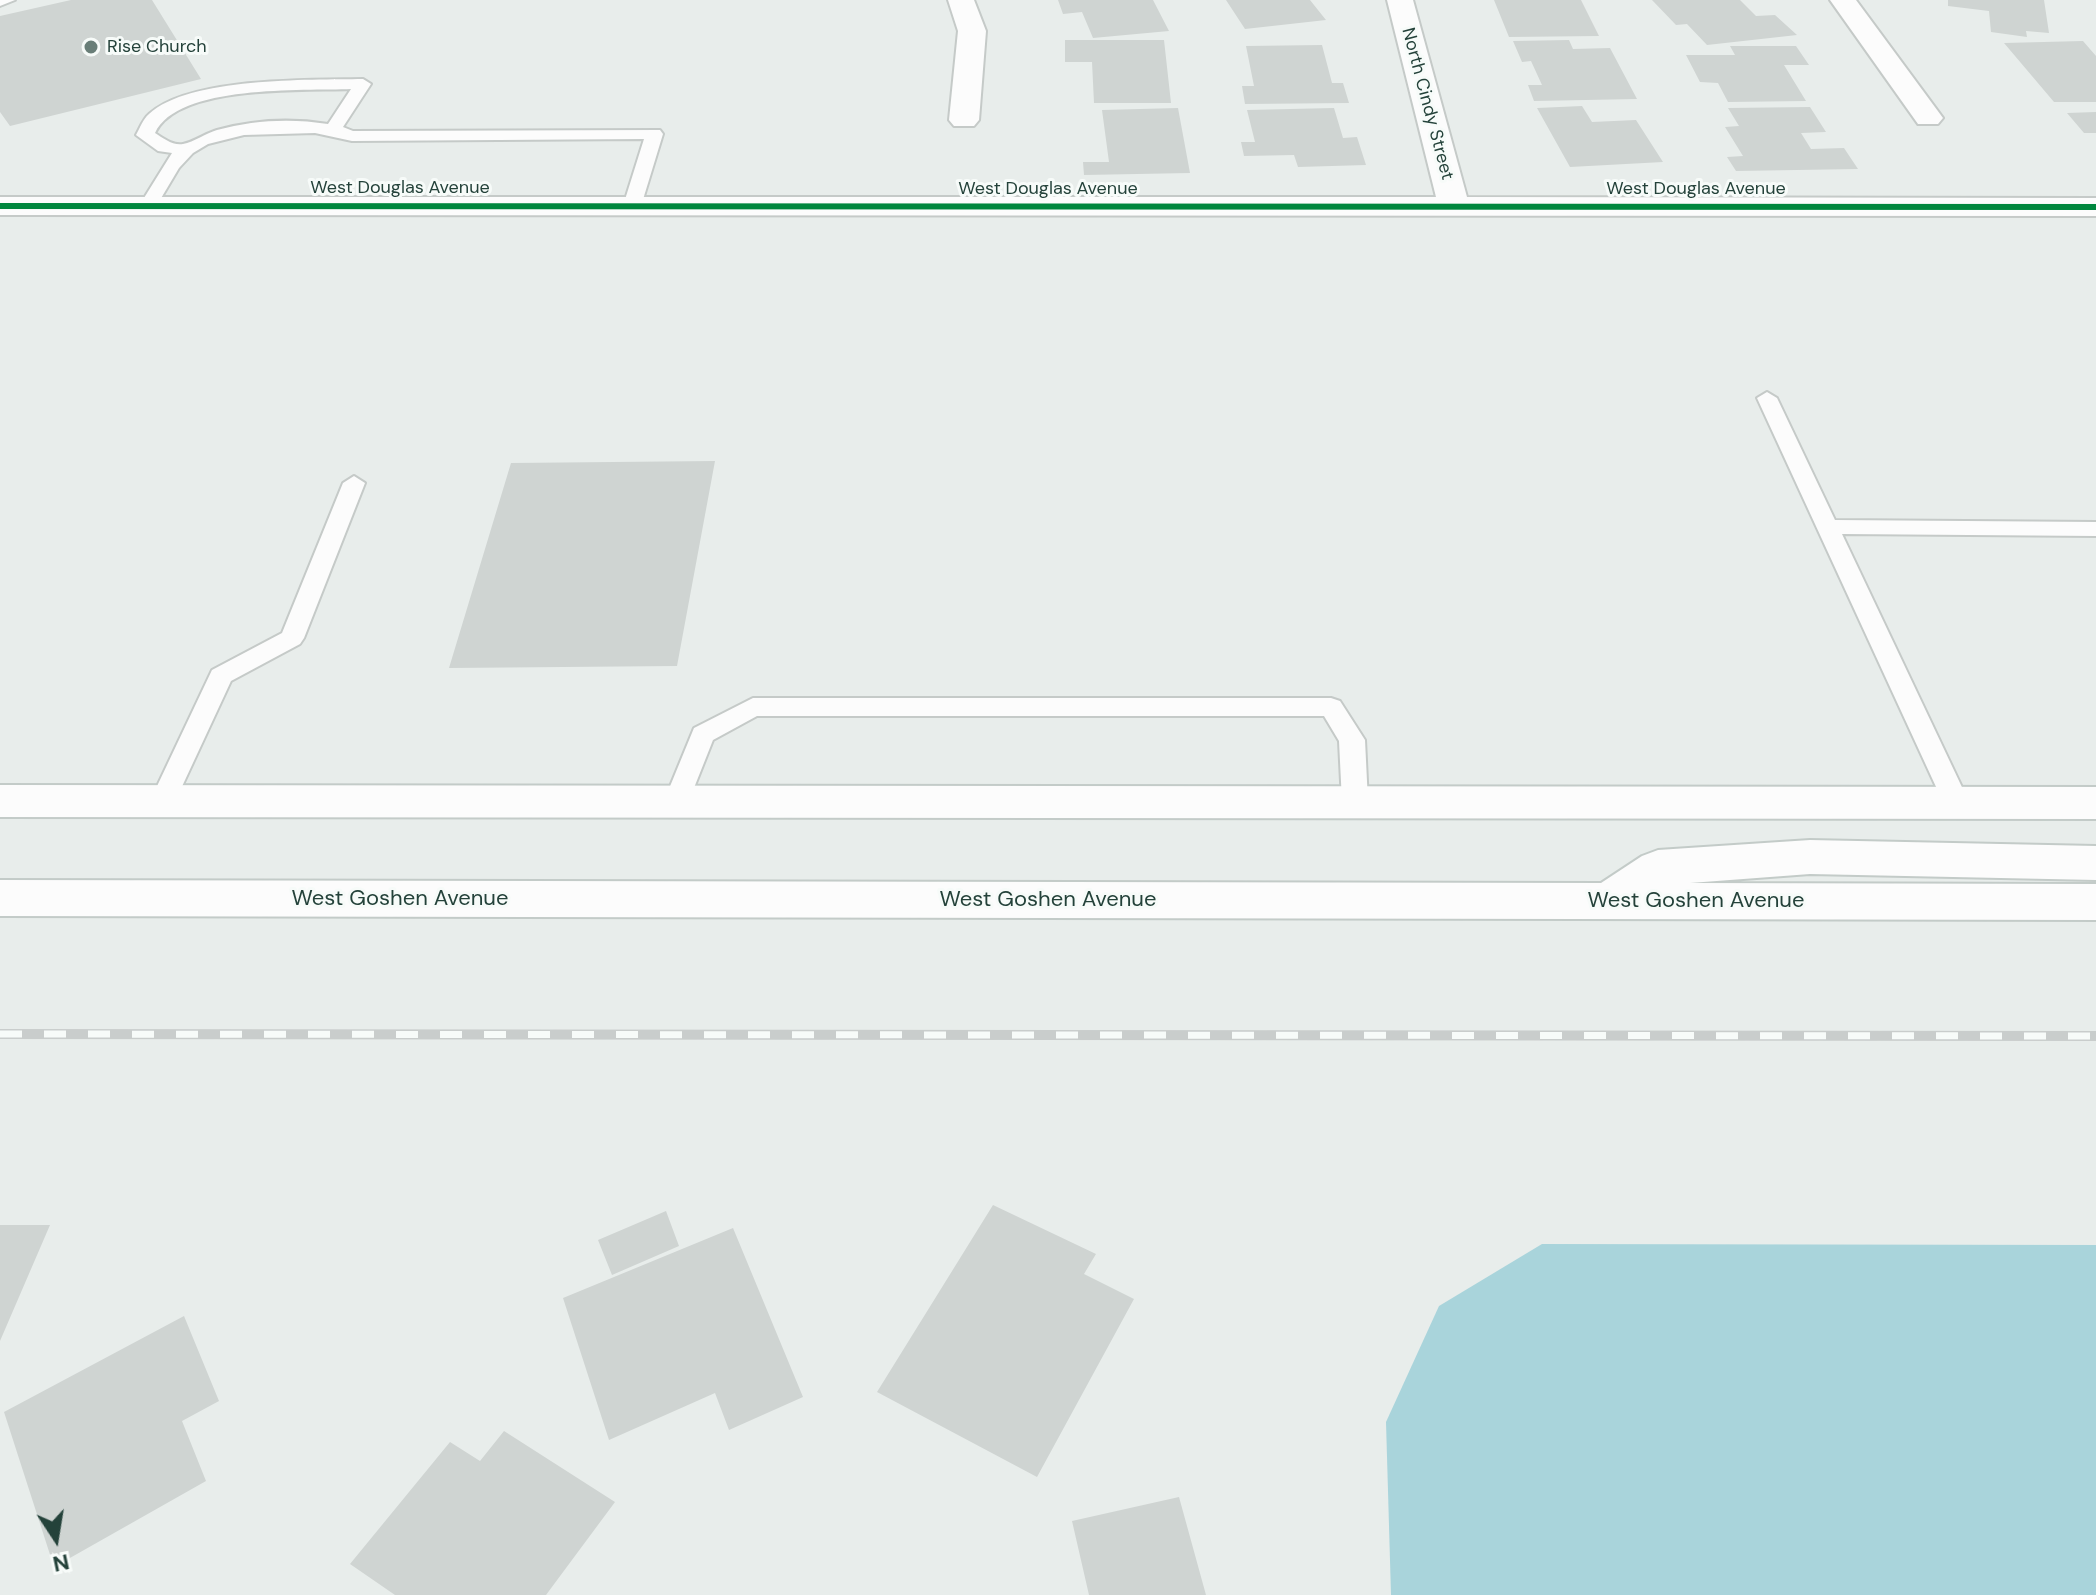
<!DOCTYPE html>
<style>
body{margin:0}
#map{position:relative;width:2096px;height:1595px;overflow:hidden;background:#e8edeb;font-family:"DM Sans",sans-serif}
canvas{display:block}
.north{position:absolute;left:16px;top:1499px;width:80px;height:80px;-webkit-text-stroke:6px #f7fbf9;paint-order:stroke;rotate:168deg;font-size:22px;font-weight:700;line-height:32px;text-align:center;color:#24423a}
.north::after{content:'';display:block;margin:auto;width:28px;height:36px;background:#24423a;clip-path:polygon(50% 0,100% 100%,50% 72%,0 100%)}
</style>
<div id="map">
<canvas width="2096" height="1595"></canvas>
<div class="north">N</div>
</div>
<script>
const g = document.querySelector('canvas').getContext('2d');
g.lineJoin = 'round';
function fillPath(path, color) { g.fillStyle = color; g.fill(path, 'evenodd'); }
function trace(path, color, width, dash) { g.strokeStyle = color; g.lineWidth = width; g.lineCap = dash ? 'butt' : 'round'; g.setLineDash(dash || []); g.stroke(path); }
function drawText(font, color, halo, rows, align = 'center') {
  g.font = font + ' "DM Sans",sans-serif'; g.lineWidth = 6; g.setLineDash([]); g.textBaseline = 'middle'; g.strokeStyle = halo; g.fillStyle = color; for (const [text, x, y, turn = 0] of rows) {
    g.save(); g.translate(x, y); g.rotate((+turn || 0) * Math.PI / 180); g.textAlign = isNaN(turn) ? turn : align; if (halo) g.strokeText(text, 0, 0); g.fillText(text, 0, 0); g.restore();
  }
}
const water = new Path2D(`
 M 1542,1244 L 2096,1245 L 2096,1595 L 1391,1595 L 1386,1422 L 1439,1306 Z`);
const building = new Path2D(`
 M 71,0 L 152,0 L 201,79 L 10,126 L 0,112 L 0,16 Z
 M 1058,0 L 1153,0 L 1169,31 L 1093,38 L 1082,12 L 1063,14 Z
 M 1226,0 L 1310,0 L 1326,20 L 1245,29 Z
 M 1494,0 L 1581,0 L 1599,36 L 1509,37 Z
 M 1652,0 L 1740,0 L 1756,16 L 1775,15 L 1797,35 L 1707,45 L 1687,24 L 1676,25 Z
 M 1948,0 L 2044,0 L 2049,33 L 2026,31 L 2027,37 L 1991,32 L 1989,11 L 1948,6 Z
 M 1065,40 L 1164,40 L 1171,103 L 1094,103 L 1092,62 L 1065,62 Z
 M 1569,40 L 1573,49 L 1610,48 L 1637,99 L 1534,101 L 1528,85 L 1542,85 L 1531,61 L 1522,62 L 1513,41 Z
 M 2083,41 L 2096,56 L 2096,102 L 2054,102 L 2004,43 Z
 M 1322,45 L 1332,83 L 1343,83 L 1349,103 L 1245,104 L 1242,86 L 1254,86 L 1246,46 Z
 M 1730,46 L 1796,46 L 1809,65 L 1784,65 L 1806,101 L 1728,102 L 1718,83 L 1700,82 L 1686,55 L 1735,55 Z
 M 1582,106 L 1592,122 L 1636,120 L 1663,162 L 1570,167 L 1537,108 Z
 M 1810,107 L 1826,132 L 1801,133 L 1811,149 L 1844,148 L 1858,169 L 1736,171 L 1727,157 L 1743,156 L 1725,127 L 1739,126 L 1728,108 Z
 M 1178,108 L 1190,173 L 1084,175 L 1083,162 L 1109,162 L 1102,110 Z
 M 1334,108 L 1343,138 L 1357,137 L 1366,165 L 1298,167 L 1294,155 L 1244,156 L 1241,142 L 1255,142 L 1247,110 Z
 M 2096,112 L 2096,133 L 2084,133 L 2067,113 Z
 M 715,461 L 677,666 L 449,668 L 511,463 Z
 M 993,1205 L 1096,1254 L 1084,1274 L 1134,1299 L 1037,1477 L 877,1392 Z
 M 666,1211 L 679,1246 L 612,1275 L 598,1240 Z
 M 0,1225 L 50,1225 L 0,1341 Z
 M 733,1228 L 803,1397 L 729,1430 L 715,1393 L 609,1440 L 563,1298 Z
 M 184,1316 L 219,1401 L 182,1421 L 206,1481 L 54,1567 L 4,1412 Z
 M 504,1431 L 615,1502 L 546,1595 L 395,1595 L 350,1564 L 450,1442 L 480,1461 Z
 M 1179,1497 L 1206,1595 L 1089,1595 L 1072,1521 Z`);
const service = new Path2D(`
 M 0,0 L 15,0 L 0,6 Z
 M 363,79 L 371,84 L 343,127 L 353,131 L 660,130 L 663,134 L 641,206 L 632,211 L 623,206 L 644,139 L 352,141 L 315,133 L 244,135 L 208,144 L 193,153 L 179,168 L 154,210 L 142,210 L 139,206 L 172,153 L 158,151 L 136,135 C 140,128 143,119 149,114 C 189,77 309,80 363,79 ZM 351,89 L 328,124 C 291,118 253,120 217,130 C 206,133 194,142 183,144 C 173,146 163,138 155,133 C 178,84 303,91 351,89 Z
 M 1767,392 L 1777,398 L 1835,520 L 2096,522 L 2096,536 L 1842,534 L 1969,802 L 1965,809 L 1956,812 L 1947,809 L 1943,802 L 1757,398 Z
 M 354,476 L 365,483 L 304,638 L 300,644 L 231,681 L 172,808 L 163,811 L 154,808 L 150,801 L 212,670 L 282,633 L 343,483 Z
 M 753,698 L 1331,698 L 1340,701 L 1365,740 L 1368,802 L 1364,809 L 1355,812 L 1346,809 L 1342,802 L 1339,741 L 1324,716 L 757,716 L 713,740 L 686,808 L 677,811 L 668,808 L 664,801 L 694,728 Z`);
const minor = new Path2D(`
 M 948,0 L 974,0 L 986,31 L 979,120 L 974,126 L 954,126 L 949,120 L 958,31 Z
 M 1387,0 L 1413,0 L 1467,197 L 2096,198 L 2096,216 L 0,215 L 0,197 L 1436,197 Z
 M 1830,0 L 1856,0 L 1943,118 L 1938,124 L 1918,124 Z`);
const secondary = new Path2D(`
 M 0,785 L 2096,787 L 2096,819 L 0,817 Z
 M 1810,840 L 2096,846 L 2096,880 L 1810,874 L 1690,883 L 2096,884 L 2096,920 L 0,916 L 0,880 L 1601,883 L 1642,856 L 1658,850 Z`);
const rail = new Path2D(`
 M 0,1034 L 2096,1036`);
const cycleway = new Path2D(`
 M 0,203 L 2096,204 L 2096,210 L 0,209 Z`);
const markers = [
 [91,47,8,"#697e78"]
];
const farPoinames = [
 ["Rise Church",107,47]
];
const farStreetnames = [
 ["North Cindy Street",1427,104,75],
 ["West Douglas Avenue",400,188],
 ["West Douglas Avenue",1048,189],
 ["West Douglas Avenue",1696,189]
];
const streetNames = [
 ["West Goshen Avenue",400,899],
 ["West Goshen Avenue",1048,900],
 ["West Goshen Avenue",1696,901]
];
fillPath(water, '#a9d4db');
fillPath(building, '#cfd4d2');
trace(service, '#c5cac8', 4);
trace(minor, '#c5cac8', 4);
trace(secondary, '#c3cbc8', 4);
fillPath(service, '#fcfcfc');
fillPath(minor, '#fcfcfc');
fillPath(secondary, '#fcfcfc');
trace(rail, '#c9cdcc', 10);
trace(rail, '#f7fbf9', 7, [22]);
fillPath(cycleway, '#00873e');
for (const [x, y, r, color] of markers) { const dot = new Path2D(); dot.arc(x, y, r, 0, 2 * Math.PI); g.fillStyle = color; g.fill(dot); trace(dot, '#f7fbf9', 3); }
drawText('18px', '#24423a', '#f7fbf9', farPoinames, 'left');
drawText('18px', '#24423a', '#f7fbf9', farStreetnames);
drawText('22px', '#24423a', '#f7fbf9', streetNames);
</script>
